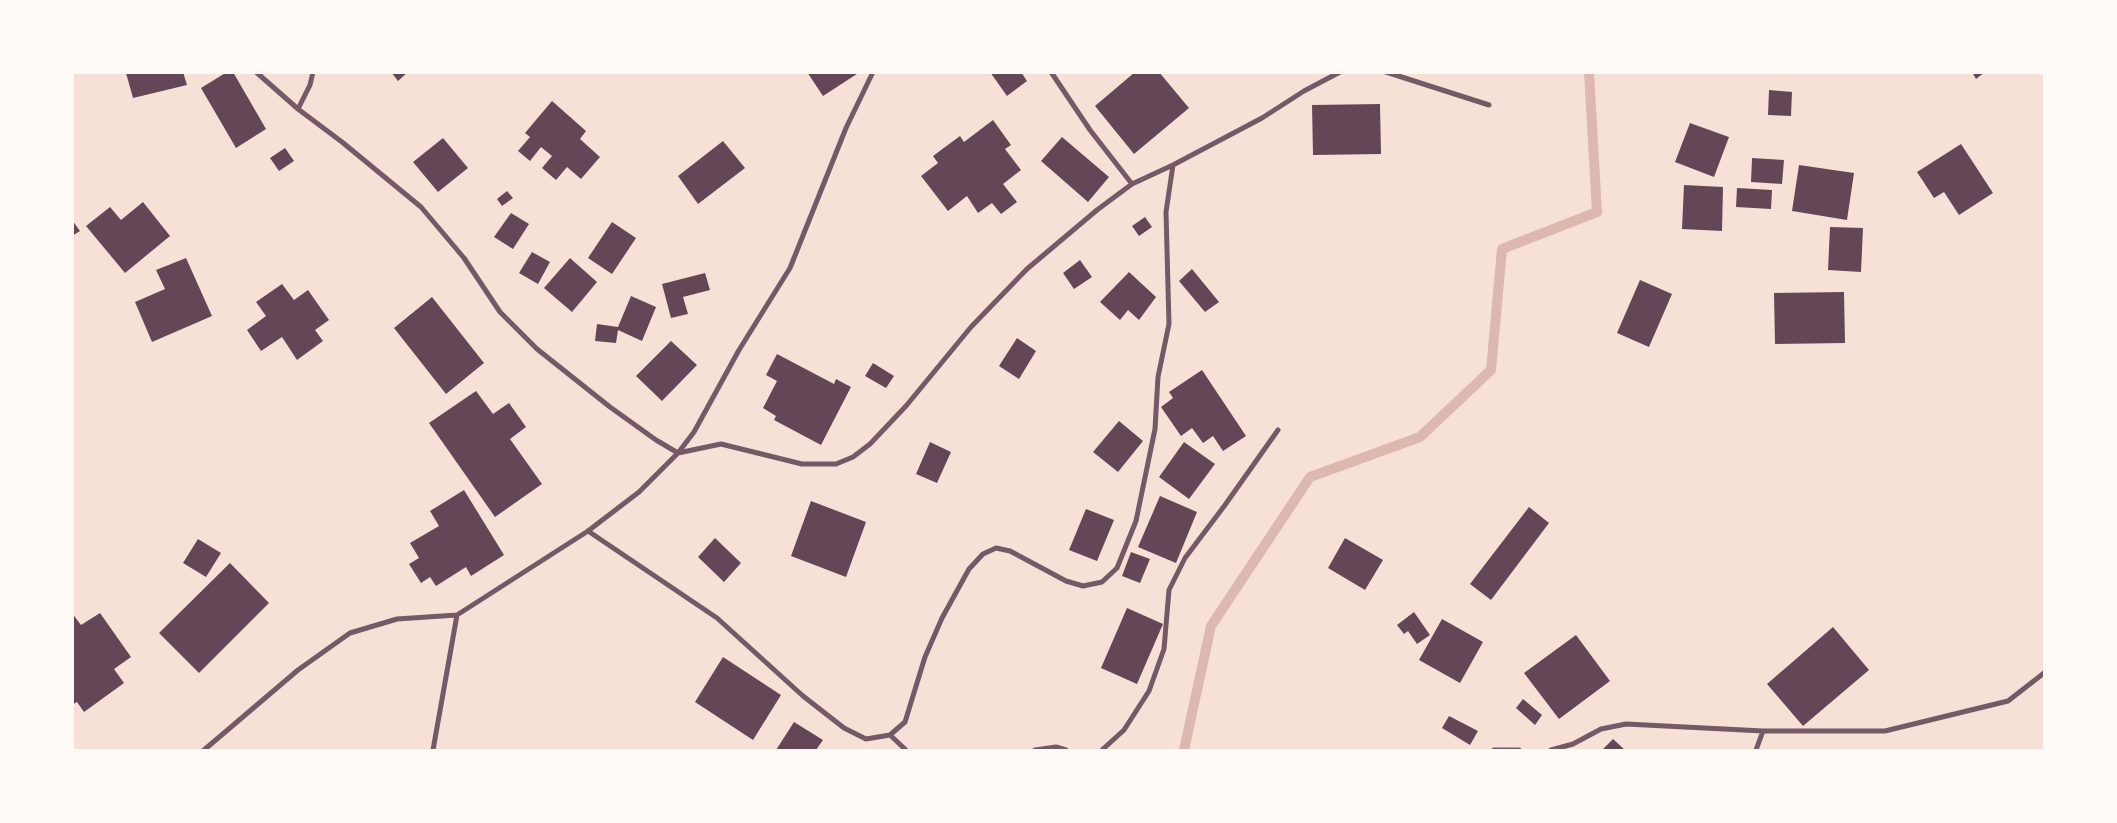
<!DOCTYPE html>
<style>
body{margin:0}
#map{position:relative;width:2117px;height:823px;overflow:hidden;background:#f7e1d7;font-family:"Crimson Pro",serif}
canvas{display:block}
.frame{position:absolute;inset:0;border:74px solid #fffaf5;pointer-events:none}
</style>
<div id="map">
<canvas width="2117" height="823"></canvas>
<div class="frame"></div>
</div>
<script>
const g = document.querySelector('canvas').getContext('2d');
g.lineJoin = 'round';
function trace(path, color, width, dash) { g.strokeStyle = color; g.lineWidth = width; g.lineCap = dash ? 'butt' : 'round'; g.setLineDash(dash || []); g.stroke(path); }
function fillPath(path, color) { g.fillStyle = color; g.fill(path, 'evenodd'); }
const stream = new Path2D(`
 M 1184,750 L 1211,626 L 1310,477 L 1420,437 L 1491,370 L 1502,249 L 1597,212 L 1589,72`);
const building = new Path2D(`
 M 129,72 L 183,72 L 187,85 L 133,98 L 126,73 Z
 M 227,72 L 233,72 L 266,129 L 236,148 L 201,88 Z
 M 391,72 L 408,72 L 398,81 Z
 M 807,72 L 860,72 L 823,96 Z
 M 990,72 L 1021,72 L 1027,81 L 1007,96 Z
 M 1135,72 L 1159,72 L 1189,108 L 1134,154 L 1095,106 Z
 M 1972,72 L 1985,72 L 1976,79 Z
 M 1769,90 L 1792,92 L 1791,116 L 1768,115 Z
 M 552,101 L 586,131 L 580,139 L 600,157 L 581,179 L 567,167 L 556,180 L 542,168 L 552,156 L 541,147 L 530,161 L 518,151 L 530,137 L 525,133 Z
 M 1380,104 L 1381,154 L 1313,155 L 1312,105 Z
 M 993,120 L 1011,145 L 1005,149 L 1021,170 L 1003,184 L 1017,202 L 1001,214 L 992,203 L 978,213 L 967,196 L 948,211 L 921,176 L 938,163 L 933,156 L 960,136 L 964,142 Z
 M 1690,123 L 1729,137 L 1714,177 L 1675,162 Z
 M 1062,137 L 1109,177 L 1088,202 L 1041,161 Z
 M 443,138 L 468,168 L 438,192 L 413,162 Z
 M 723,141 L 745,168 L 698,204 L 678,176 Z
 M 1961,144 L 1993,193 L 1959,215 L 1944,192 L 1934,198 L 1917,172 Z
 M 285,148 L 294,161 L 279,171 L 270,158 Z
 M 1752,158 L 1784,160 L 1782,184 L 1751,182 Z
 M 1799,165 L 1854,173 L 1847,220 L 1792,211 Z
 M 1684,185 L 1723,187 L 1722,231 L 1682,229 Z
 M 1737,188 L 1772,190 L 1771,209 L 1736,207 Z
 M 507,191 L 513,198 L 502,206 L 497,199 Z
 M 143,202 L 170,236 L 125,273 L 86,226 L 110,207 L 121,220 Z
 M 511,213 L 529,224 L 513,249 L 494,237 Z
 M 1145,217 L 1152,227 L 1139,236 L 1132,226 Z
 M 72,220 L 80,231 L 72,236 Z
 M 612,222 L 636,238 L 612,274 L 588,258 Z
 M 1830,227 L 1863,228 L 1861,272 L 1828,270 Z
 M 532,252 L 550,262 L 538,284 L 519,273 Z
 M 186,258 L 212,316 L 152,342 L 135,302 L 165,289 L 156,270 Z
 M 570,258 L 597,282 L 572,312 L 544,288 Z
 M 1080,260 L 1092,277 L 1074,289 L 1063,273 Z
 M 1192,269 L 1219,302 L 1205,312 L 1179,281 Z
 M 1129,272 L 1156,297 L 1139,320 L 1128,310 L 1120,320 L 1100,302 Z
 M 705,273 L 710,290 L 683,297 L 688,314 L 671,318 L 662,284 Z
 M 1640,280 L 1672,294 L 1649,347 L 1617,333 Z
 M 282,284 L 294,300 L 308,290 L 329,320 L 315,330 L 323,341 L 297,360 L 282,337 L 261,351 L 247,330 L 266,316 L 256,302 Z
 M 1844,292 L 1845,343 L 1775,344 L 1774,293 Z
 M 631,296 L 656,307 L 642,341 L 618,330 L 616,343 L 595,341 L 597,324 L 618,327 Z
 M 432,297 L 484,363 L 446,394 L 394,328 Z
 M 1017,338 L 1036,351 L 1019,379 L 999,366 Z
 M 671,341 L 697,365 L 662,401 L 636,376 Z
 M 777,354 L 834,384 L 836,379 L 851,387 L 821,445 L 774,420 L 776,416 L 763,408 L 777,381 L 766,375 Z
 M 873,363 L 894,376 L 886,388 L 865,376 Z
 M 1202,370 L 1246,436 L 1223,451 L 1213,436 L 1203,443 L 1192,428 L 1181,436 L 1161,407 L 1173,398 L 1169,392 Z
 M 476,391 L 493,414 L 509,403 L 526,427 L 510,439 L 542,484 L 495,517 L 429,423 Z
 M 1119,421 L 1143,441 L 1118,472 L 1093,452 Z
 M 930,442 L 951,452 L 937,483 L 916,474 Z
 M 1184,442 L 1215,464 L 1189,499 L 1159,477 Z
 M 464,490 L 504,555 L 471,576 L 466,567 L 436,586 L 430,577 L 421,583 L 409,564 L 419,558 L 410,543 L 439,526 L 430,511 Z
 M 1160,496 L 1197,512 L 1176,563 L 1138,547 Z
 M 811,501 L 866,522 L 846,577 L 791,556 Z
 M 1529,507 L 1549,523 L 1491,600 L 1470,584 Z
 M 1086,509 L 1114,520 L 1097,561 L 1069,550 Z
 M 715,538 L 741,563 L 724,582 L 698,557 Z
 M 1345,538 L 1383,560 L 1365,590 L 1328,568 Z
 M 198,539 L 221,553 L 206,577 L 183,563 Z
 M 1131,552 L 1150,559 L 1140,583 L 1122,576 Z
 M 230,563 L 269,603 L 199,673 L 159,633 Z
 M 1127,608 L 1163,624 L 1137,684 L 1101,668 Z
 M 1414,612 L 1430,635 L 1417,644 L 1408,631 L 1404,634 L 1397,625 Z
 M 72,613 L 81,625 L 100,613 L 131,657 L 114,669 L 124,683 L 84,712 L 77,702 L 72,705 Z
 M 1442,619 L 1483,642 L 1460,683 L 1419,660 Z
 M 1833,627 L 1869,670 L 1803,726 L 1767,684 Z
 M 1576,635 L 1610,681 L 1559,719 L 1524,673 Z
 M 723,657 L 781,695 L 753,740 L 695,702 Z
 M 1523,699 L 1542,715 L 1535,725 L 1516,708 Z
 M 1449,716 L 1478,731 L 1470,745 L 1442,728 Z
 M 794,722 L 823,740 L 816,750 L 776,750 Z
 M 1613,739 L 1625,750 L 1602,750 Z`);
const minor = new Path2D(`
 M 256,72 L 298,109 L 342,142 L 421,207 L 464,258 L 500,312 L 537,349 L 610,407 L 656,440 L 678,453 L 721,444 L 802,464 L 836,464 L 853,457 L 870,444 L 906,406 L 971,327 L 1027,269 L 1097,210 L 1132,184 L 1173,165 L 1262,118 L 1304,91 L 1340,72
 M 1051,72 L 1090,130 L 1132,184
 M 1386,72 L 1489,105
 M 298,109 L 310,85 L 313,72
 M 588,531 L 717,618 L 803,696 L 844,728 L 866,739 L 890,735 L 905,722 L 925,657 L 942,618 L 969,569 L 983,554 L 996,548 L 1010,551 L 1066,581 L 1083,586 L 1102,582 L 1117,568 L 1136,521 L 1155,429 L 1158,377 L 1169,324 L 1166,212 L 1173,165
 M 890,735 L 906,750
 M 204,750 L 298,670 L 350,633 L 397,619 L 457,615
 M 433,750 L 457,615 L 588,531 L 639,492 L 678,453 L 694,432 L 739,350 L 790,268 L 846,128 L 873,72
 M 1035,750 L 1056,747 L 1066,750
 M 1102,750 L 1124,730 L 1149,691 L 1164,649 L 1169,590 L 1185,558 L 1225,505 L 1278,430
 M 1494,750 L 1519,750
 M 1551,750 L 1573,744 L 1601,729 L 1626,724 L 1763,731 L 1885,731 L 2008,701 L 2044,673
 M 1756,750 L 1763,731`);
trace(stream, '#dcb8b0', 10);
fillPath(building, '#644757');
trace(minor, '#755966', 5);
</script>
